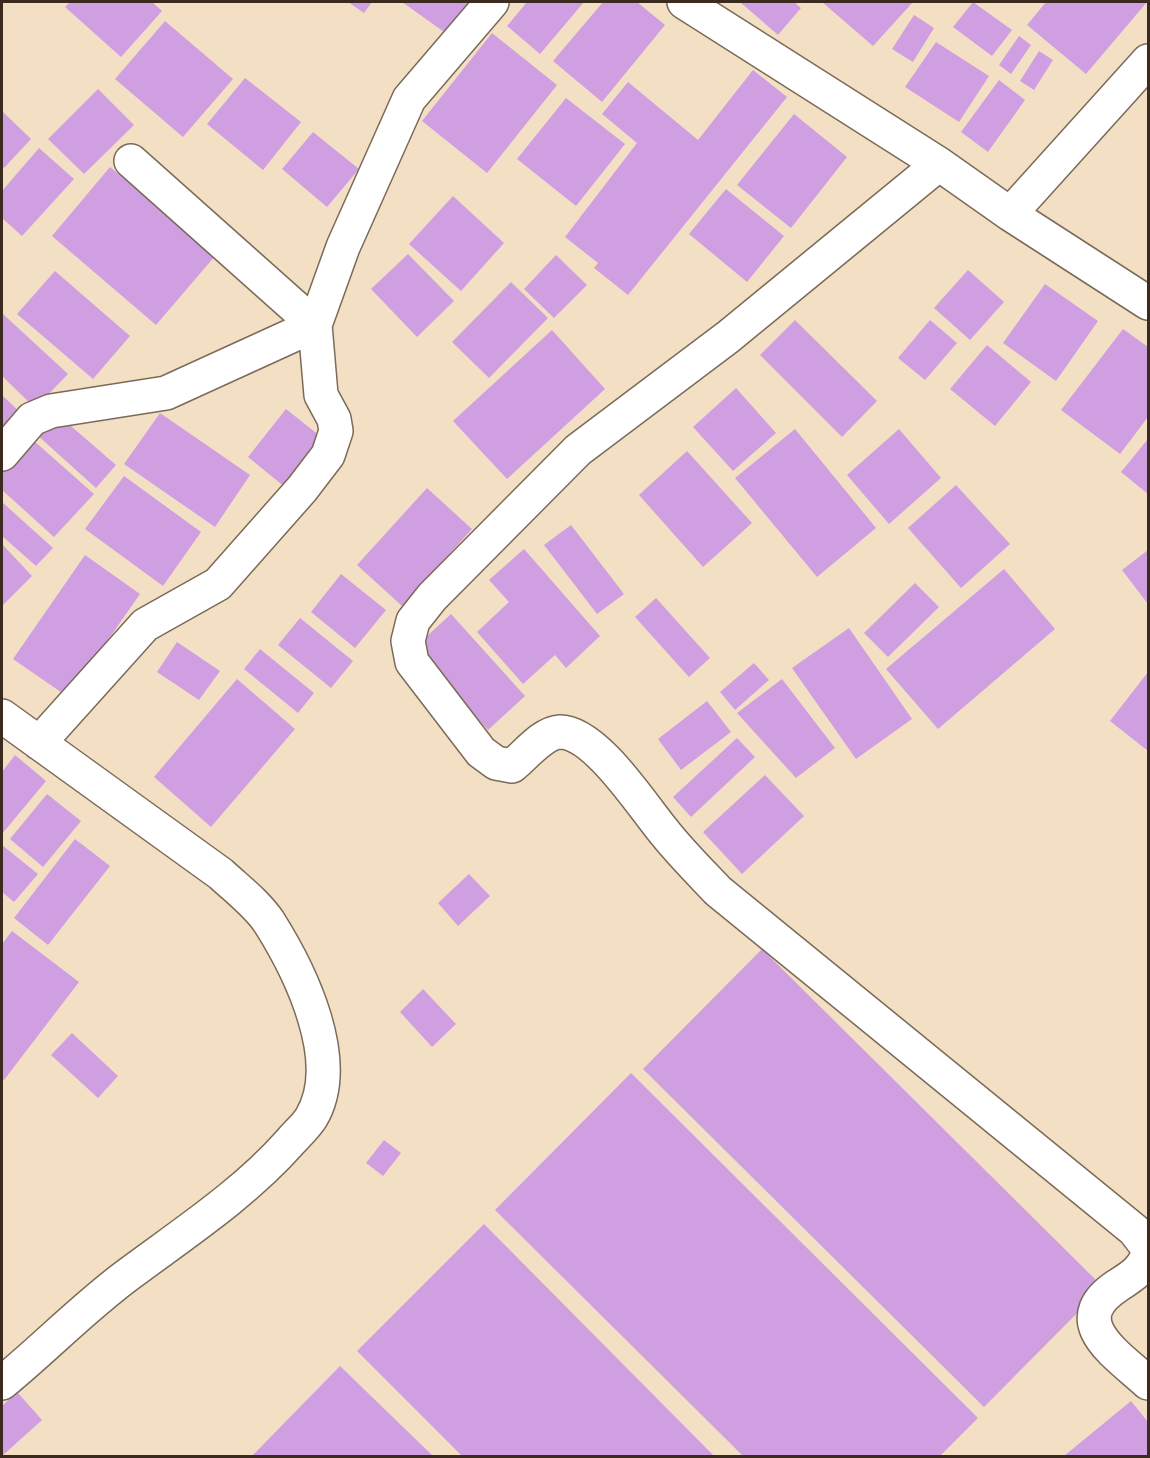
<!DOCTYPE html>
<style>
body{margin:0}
#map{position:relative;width:1150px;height:1458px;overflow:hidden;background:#f3e0c4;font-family:"Gentium Book Plus",serif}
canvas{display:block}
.frame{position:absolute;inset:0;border:3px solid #3b2a1e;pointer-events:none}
</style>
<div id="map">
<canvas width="1150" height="1458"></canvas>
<div class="frame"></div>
</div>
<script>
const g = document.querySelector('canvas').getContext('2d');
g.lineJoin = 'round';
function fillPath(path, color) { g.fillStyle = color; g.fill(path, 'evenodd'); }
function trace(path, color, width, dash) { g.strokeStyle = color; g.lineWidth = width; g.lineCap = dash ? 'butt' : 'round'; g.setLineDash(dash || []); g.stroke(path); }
const building = new Path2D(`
 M 70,2 L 152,2 L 162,11 L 121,57 L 65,7 Z
 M 348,2 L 372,2 L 364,13 Z
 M 402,2 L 470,2 L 447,34 Z
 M 527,2 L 584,2 L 540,54 L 507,26 Z
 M 603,2 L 637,2 L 665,25 L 602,102 L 553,61 Z
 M 740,2 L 794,2 L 801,8 L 778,35 Z
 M 822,2 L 913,2 L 873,46 Z
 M 973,2 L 1012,30 L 992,56 L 953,27 Z
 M 1046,2 L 1147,2 L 1086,74 L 1027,25 Z
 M 914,15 L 934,28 L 913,62 L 892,49 Z
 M 165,21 L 233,79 L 183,137 L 115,79 Z
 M 492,33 L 557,85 L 487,173 L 422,121 Z
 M 1019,36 L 1031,45 L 1011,74 L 999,65 Z
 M 936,42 L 989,76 L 959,122 L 905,87 Z
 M 1039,51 L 1053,60 L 1034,90 L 1020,81 Z
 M 753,70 L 787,97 L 628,295 L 594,268 L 598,263 L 565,237 L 637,143 L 602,114 L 628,82 L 698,140 Z
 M 245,78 L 301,122 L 263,170 L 207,124 Z
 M 999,80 L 1025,100 L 988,152 L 961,132 Z
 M 98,89 L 134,125 L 84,174 L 48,139 Z
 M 566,98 L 625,144 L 576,206 L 517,159 Z
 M 2,111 L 31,139 L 4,168 L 2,166 Z
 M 794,114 L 847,157 L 791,228 L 737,185 Z
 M 313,132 L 359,169 L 327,207 L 282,169 Z
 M 39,148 L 74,179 L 22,236 L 2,218 L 2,191 Z
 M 110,167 L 215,256 L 156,325 L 52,236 Z
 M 726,189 L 784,236 L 747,282 L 689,234 Z
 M 453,196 L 504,243 L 461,291 L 409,244 Z
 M 408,254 L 454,301 L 417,337 L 371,289 Z
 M 556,255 L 587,285 L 554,318 L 524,289 Z
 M 968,270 L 1004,302 L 970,340 L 934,308 Z
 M 55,271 L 130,336 L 93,379 L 17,314 Z
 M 511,282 L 548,318 L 489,378 L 452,342 Z
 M 1045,284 L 1098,321 L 1056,381 L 1003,343 Z
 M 3,314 L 68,374 L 35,408 L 2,376 Z
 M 795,320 L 877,401 L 842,437 L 760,355 Z
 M 930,320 L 957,343 L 925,380 L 898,358 Z
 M 1123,329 L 1148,347 L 1148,417 L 1120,454 L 1061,410 Z
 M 552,330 L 605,389 L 507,479 L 453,421 Z
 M 987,345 L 1031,382 L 995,426 L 950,389 Z
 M 736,388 L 776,433 L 733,471 L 693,427 Z
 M 2,395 L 28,420 L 2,448 Z
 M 286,409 L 325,440 L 286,488 L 248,457 Z
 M 56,413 L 116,465 L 96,488 L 36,434 Z
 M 160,413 L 250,475 L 215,527 L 124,464 Z
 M 795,429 L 876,528 L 817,577 L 735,478 Z
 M 899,429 L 941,478 L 889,524 L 847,475 Z
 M 25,433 L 94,494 L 54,537 L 2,490 L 2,458 Z
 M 1148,439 L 1148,494 L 1121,472 Z
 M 687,451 L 752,523 L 703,567 L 639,495 Z
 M 124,476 L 201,532 L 163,586 L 85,529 Z
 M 956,485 L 1010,544 L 961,588 L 908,528 Z
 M 427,488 L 472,529 L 402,606 L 357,565 Z
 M 2,502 L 53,548 L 36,566 L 2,536 Z
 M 571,525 L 624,594 L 597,614 L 544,545 Z
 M 2,544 L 32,576 L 2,606 Z
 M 524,549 L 600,636 L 566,668 L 555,655 L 523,684 L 477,632 L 509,602 L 489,580 Z
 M 1148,550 L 1148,604 L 1122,570 Z
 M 85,555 L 140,594 L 68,697 L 13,659 Z
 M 1004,569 L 1055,629 L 938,729 L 886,669 Z
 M 341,574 L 386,610 L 355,648 L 311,612 Z
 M 915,583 L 939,607 L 888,657 L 864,633 Z
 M 656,598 L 710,658 L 689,677 L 635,617 Z
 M 451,614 L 525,696 L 488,730 L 414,648 Z
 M 300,618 L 353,661 L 331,688 L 278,645 Z
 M 849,628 L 912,719 L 856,759 L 792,668 Z
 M 177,642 L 220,671 L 199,700 L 157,672 Z
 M 260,649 L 314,693 L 298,713 L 244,669 Z
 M 754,663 L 769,680 L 735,710 L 720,692 Z
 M 1148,672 L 1148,751 L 1110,721 Z
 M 237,679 L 295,729 L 211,827 L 154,777 Z
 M 782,679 L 835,748 L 796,778 L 737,713 Z
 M 707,701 L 731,732 L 681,770 L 658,739 Z
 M 737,738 L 755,757 L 691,817 L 673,797 Z
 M 15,755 L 46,781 L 2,834 L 2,772 Z
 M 765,775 L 804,816 L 742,874 L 703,832 Z
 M 47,794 L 81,821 L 43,867 L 10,839 Z
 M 75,839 L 110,866 L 48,945 L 14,918 Z
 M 2,845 L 38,874 L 14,902 L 2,892 Z
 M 469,874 L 490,896 L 458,926 L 438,903 Z
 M 12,931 L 79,982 L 4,1080 L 2,1079 L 2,944 Z
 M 762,949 L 1103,1287 L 984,1407 L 643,1069 Z
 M 423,989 L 456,1024 L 432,1047 L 400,1012 Z
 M 72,1033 L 118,1076 L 98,1098 L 51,1055 Z
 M 631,1073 L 978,1418 L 940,1456 L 743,1456 L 495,1210 Z
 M 384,1140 L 401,1153 L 383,1176 L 366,1163 Z
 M 484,1224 L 714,1456 L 462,1456 L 357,1351 Z
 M 340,1366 L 433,1456 L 252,1456 Z
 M 17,1392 L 42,1420 L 2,1456 L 2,1406 Z
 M 1131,1401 L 1148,1422 L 1148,1456 L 1064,1456 Z`);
const street = new Path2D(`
 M 684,2 L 939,164 L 1010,214 L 1148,303
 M 939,164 L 728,337 L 578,450 L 432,597 L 413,621 L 408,641 L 412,662 L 481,752 L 496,763 L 512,766 C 525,756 542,733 560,732 C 596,732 643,807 665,833 C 681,853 700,872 718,891 L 1134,1230 L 1148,1248
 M 1010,214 L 1148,61
 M 2,454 L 32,419 L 51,411 L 166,393 L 315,325 L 131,161
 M 2,716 L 221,874 C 237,889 257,904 269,922 C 300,971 345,1062 311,1118 C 306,1126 297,1134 290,1142 C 244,1194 184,1233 129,1274 C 84,1307 45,1348 2,1383
 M 39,743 L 145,625 L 218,584 L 302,489 L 328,455 L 336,431 L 334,419 L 321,395 L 315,325 L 343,247 L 409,99 L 492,2
 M 1148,1254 C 1143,1270 1131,1277 1117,1286 C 1063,1322 1118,1355 1148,1383`);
fillPath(building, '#cf9fe2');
trace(street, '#7b6a58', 36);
trace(street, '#fff', 33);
</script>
